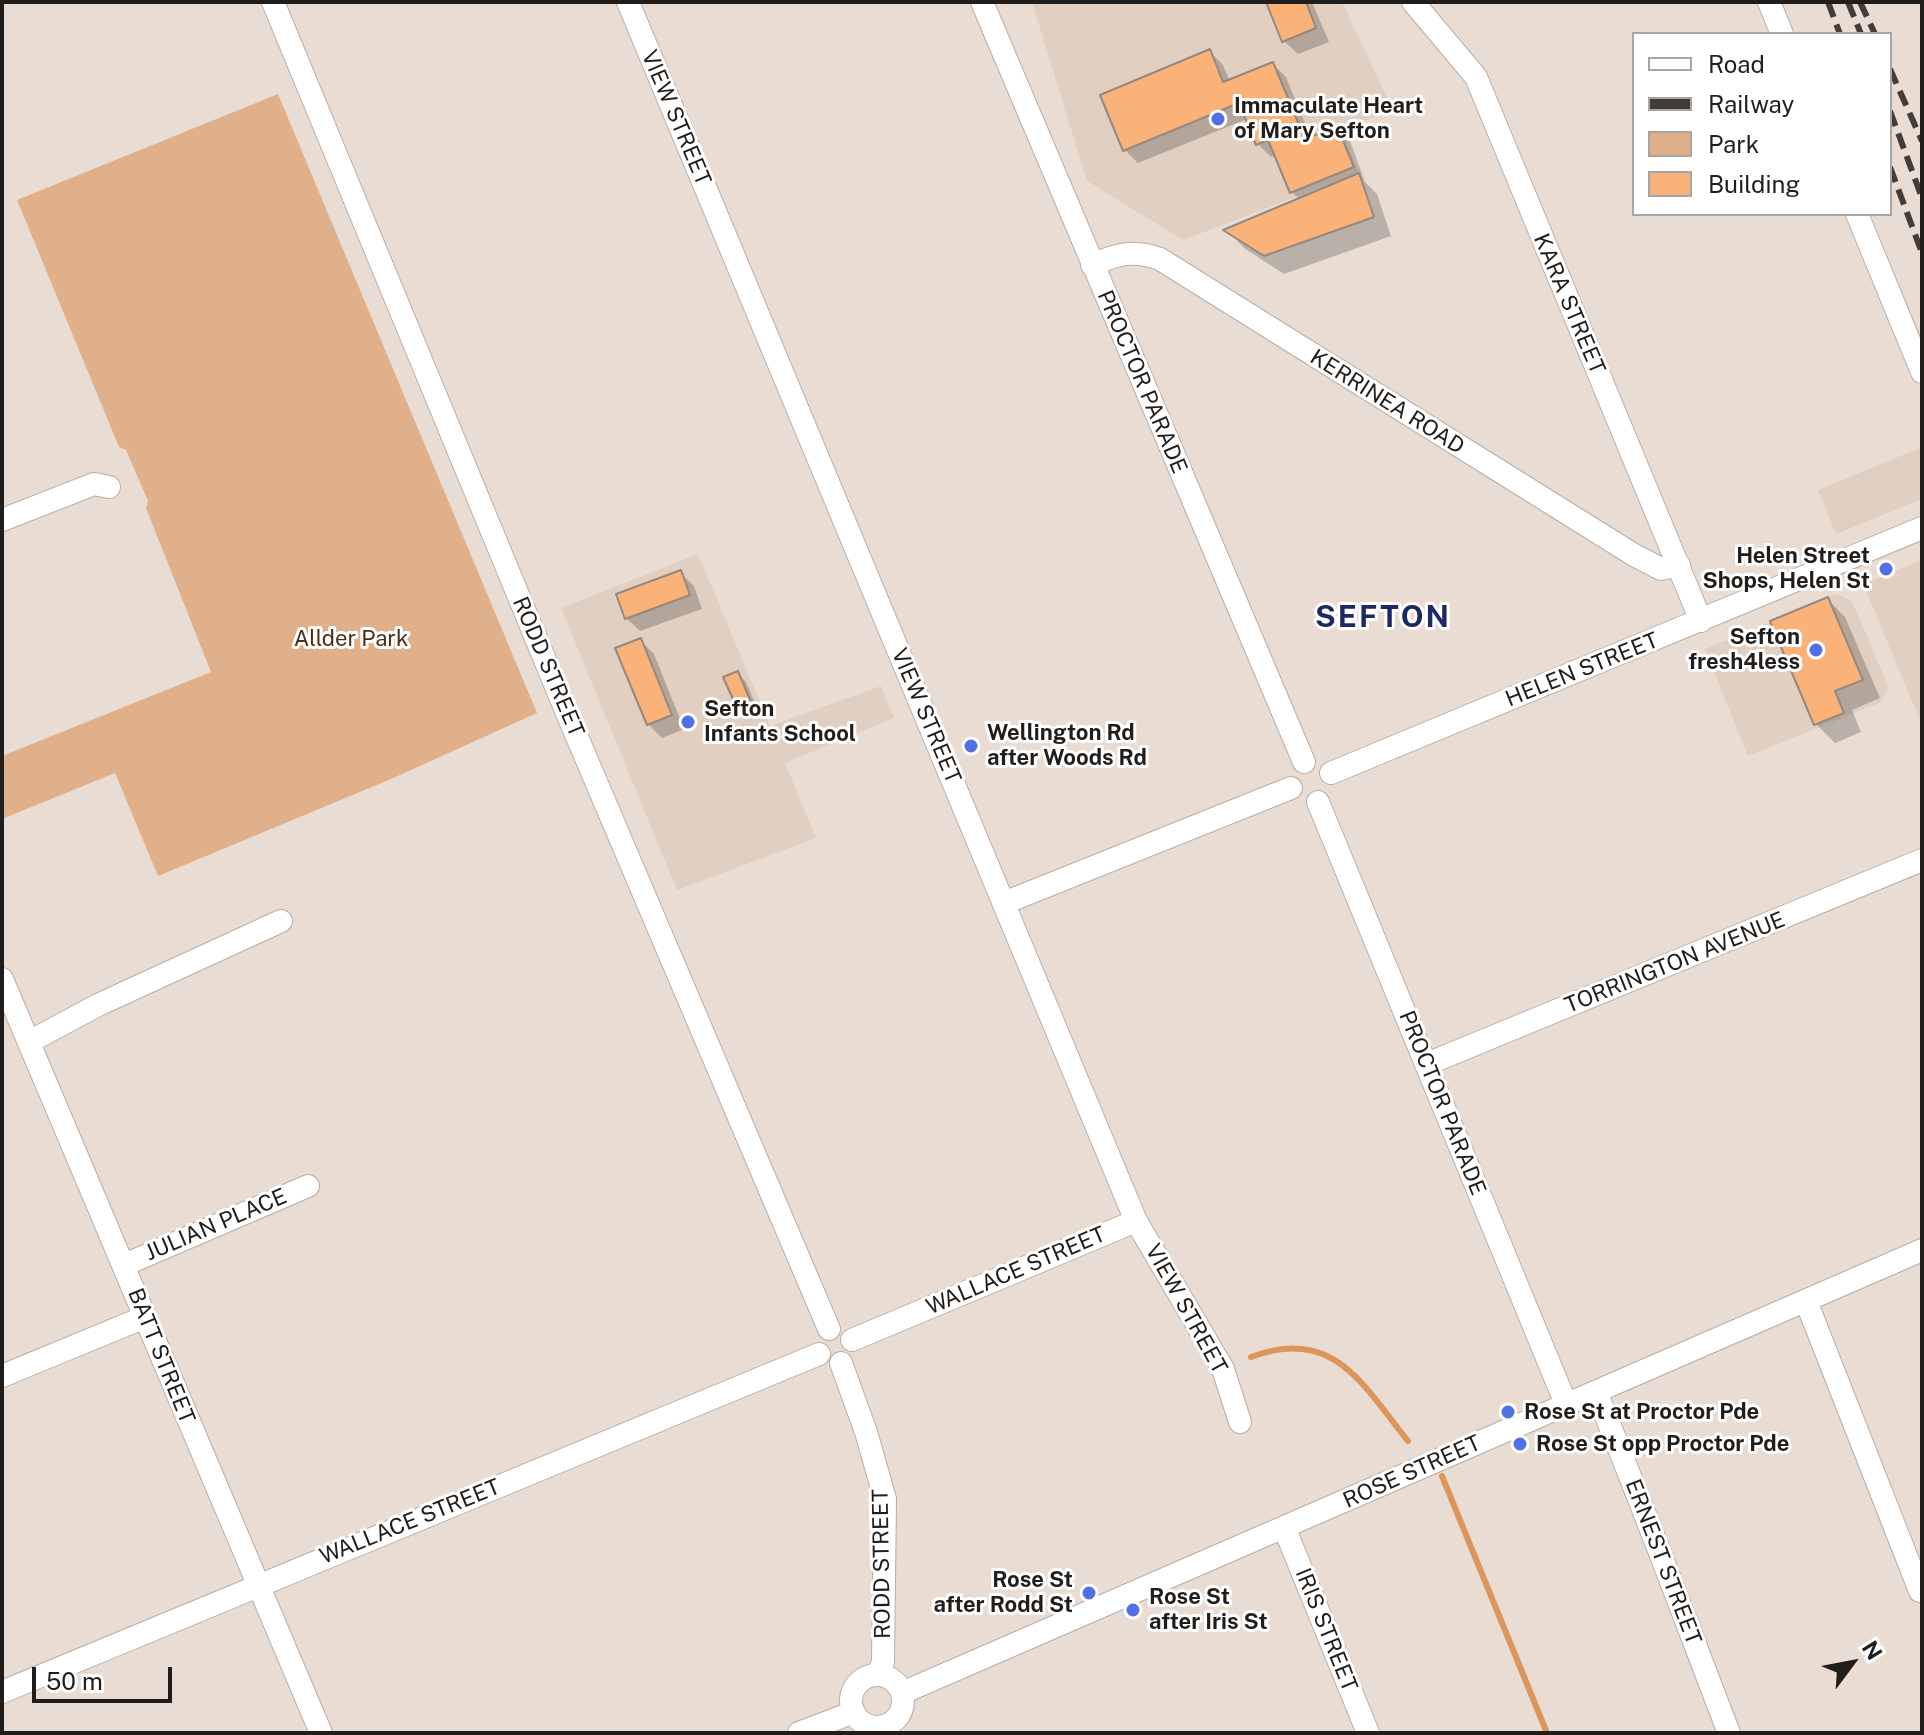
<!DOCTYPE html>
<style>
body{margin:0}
#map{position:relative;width:1924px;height:1735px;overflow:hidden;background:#e8dcd3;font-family:"Public Sans",sans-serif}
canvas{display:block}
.frame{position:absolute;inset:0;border:4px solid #211d1a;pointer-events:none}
.legend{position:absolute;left:1632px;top:32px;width:260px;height:184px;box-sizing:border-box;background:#fff;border:2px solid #a6a5a3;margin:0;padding:10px 14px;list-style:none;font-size:24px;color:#211d1a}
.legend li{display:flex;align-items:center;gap:16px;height:40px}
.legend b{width:40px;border:2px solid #a6a5a3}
.north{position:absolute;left:1812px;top:1623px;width:80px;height:80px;-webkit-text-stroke:6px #fff;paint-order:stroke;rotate:58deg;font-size:22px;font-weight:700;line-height:32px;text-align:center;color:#211d1a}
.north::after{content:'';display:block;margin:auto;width:28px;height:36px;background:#211d1a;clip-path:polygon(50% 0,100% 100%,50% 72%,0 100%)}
.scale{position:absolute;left:32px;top:1667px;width:140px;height:36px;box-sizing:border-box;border:4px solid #211d1a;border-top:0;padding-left:10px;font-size:24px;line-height:28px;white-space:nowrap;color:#211d1a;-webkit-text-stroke:6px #fff;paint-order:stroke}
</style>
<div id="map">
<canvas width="1924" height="1735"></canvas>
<div class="frame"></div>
<ul class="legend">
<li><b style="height:10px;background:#fff"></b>Road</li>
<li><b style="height:10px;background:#423d39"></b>Railway</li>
<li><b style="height:22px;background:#e0b08b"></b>Park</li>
<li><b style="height:22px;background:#fab278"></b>Building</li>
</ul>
<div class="north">N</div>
<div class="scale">50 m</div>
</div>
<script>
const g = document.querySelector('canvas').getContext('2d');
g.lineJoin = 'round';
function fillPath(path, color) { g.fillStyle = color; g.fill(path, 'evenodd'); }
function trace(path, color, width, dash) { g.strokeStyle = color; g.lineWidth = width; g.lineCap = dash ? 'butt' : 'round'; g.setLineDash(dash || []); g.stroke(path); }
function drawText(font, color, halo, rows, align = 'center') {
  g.font = font + ' "Public Sans",sans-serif'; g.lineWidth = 6; g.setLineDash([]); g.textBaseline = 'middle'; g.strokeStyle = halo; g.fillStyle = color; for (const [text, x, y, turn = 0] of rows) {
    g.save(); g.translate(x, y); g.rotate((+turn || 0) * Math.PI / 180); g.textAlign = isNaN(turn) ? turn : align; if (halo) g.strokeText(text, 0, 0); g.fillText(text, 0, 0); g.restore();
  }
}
const built = new Path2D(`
 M 1032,2 L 1342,2 L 1393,110 L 1341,129 L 1359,173 L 1183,240 L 1087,181 Z
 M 1922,447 L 1922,499 L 1836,534 L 1818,490 Z
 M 698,554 L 770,726 L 881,686 L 894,718 L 785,763 L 816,838 L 677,890 L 561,608 Z
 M 1922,560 L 1922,725 L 1865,588 L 1866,583 Z
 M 1837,594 L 1852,601 L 1888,686 L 1882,702 L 1748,756 L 1705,649 Z`);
const green = new Path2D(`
 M 278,94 L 537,713 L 391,779 L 158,876 L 115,773 L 2,819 L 2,756 L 211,672 L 146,508 L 148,501 L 126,450 L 119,447 L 17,200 Z`);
const shadow = new Path2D(`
 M 1268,2 L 1312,2 L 1329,42 L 1298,54 L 1284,41 Z
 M 1210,52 L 1223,65 L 1230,82 L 1273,64 L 1286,77 L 1311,138 L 1336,128 L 1350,141 L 1365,182 L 1377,194 L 1391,236 L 1284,274 L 1244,248 L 1227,230 L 1300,200 L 1292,192 L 1277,155 L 1271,157 L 1258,144 L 1247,119 L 1138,163 L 1125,150 Z
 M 680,572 L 694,586 L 702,609 L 640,631 L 626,618 Z
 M 1827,599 L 1845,617 L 1880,698 L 1852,710 L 1861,732 L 1835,743 L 1816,724 L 1773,622 Z
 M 640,640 L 654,654 L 684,729 L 662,738 L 648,724 Z
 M 737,673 L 746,682 L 757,708 L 746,713 L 737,704 Z`);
const stream = new Path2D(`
 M 1251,1357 C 1334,1326 1362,1384 1408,1441
 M 1442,1476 L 1547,1733`);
const building = new Path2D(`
 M 1266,2 L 1306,2 L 1316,28 L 1282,42 Z
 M 1210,49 L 1223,82 L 1273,62 L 1305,139 L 1337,126 L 1354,167 L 1290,193 L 1268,140 L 1256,145 L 1239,103 L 1123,151 L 1100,95 Z
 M 1359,173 L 1374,217 L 1264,256 L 1223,230 Z
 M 681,570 L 690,595 L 625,619 L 616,594 Z
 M 1828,597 L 1863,680 L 1835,691 L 1844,713 L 1814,725 L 1770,621 Z
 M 641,638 L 672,715 L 647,725 L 615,648 Z
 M 738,671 L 750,700 L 736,706 L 723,677 Z`);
const minor = new Path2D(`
 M 273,2 L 569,718 L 829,1329
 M 628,2 L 1136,1221 L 1223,1369 L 1240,1422
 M 982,2 L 1304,762
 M 1413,2 L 1476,77 L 1701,621
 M 1769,2 L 1782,34
 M 1857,214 L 1922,372
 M 1092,265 C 1117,254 1134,249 1160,259 L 1634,555 L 1661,569 L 1679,565
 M 2,520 L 94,484 L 109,487
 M 1331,773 L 1922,528
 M 1318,802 L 1566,1404
 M 1004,903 L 1291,788
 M 2,979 L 321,1733
 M 29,1042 L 98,1005 L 281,921
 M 1427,1064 L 1922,860
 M 124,1265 L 308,1186
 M 1806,1301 L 1920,1591
 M 852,1340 L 1136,1221
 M 841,1363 L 866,1432 L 885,1499 L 883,1662 L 878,1675
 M 2,1376 L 145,1317
 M 1596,1392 C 1643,1505 1685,1619 1729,1733
 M 1284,1527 L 1368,1733
 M851 1701a26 26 0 1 1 52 0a26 26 0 1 1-52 0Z
 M 2,1692 L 819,1354
 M 902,1693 L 1922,1250
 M 799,1733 L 854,1712`);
const rail = new Path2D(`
 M 1828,2 L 1840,34
 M 1848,2 L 1861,34
 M 1860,2 L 1875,34
 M 1890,69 L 1922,141
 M 1890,111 L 1922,198
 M 1890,167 L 1922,253`);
const markers = [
 [1218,119,8,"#5270e5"],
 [1886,569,8,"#5270e5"],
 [1816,650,8,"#5270e5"],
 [688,722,8,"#5270e5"],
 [971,746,8,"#5270e5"],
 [1508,1412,8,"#5270e5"],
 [1520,1444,8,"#5270e5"],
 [1089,1593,8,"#5270e5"],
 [1133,1610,8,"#5270e5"]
];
const poiNames = [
 ["Immaculate Heart",1234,106],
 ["of Mary Sefton",1234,131],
 ["Helen Street",1870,556,"right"],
 ["Shops, Helen St",1870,581,"right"],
 ["Sefton",1800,637,"right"],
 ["fresh4less",1800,662,"right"],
 ["Sefton",704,709],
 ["Infants School",704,734],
 ["Wellington Rd",987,733],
 ["after Woods Rd",987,758],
 ["Rose St at Proctor Pde",1524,1412],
 ["Rose St opp Proctor Pde",1536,1444],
 ["Rose St",1073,1580,"right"],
 ["after Rodd St",1073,1605,"right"],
 ["Rose St",1149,1597],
 ["after Iris St",1149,1622]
];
const streetNames = [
 ["VIEW STREET",676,118,67],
 ["KARA STREET",1569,304,67],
 ["PROCTOR PARADE",1142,382,67],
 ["KERRINEA ROAD",1387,402,32],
 ["RODD STREET",548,667,67],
 ["HELEN STREET",1582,670,-22],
 ["VIEW STREET",926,716,67],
 ["TORRINGTON AVENUE",1675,963,-22],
 ["PROCTOR PARADE",1442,1103,68],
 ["JULIAN PLACE",216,1225,-23],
 ["WALLACE STREET",1016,1271,-23],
 ["VIEW STREET",1186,1309,61],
 ["BATT STREET",161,1356,68],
 ["ROSE STREET",1412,1472,-24],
 ["WALLACE STREET",410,1522,-22],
 ["ERNEST STREET",1663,1562,69],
 ["RODD STREET",882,1564,-91],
 ["IRIS STREET",1326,1630,68]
];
const parkNames = [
 ["Allder Park",351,639]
];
const districtNames = [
 ["SEFTON",1383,618]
];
fillPath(built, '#e1cfc2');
fillPath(green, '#e0b08b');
fillPath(shadow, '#0003');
trace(stream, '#dc965c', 6);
fillPath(building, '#fab278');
trace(building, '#948981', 2);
trace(minor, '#b9ada5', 24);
trace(minor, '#fff', 22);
trace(rail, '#423d39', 6, [16, 8]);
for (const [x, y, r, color] of markers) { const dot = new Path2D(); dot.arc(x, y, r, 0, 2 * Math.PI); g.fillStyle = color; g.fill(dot); trace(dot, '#fff', 3); }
drawText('bold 22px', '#211d1a', '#fff', poiNames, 'left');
drawText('22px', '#211d1a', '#fff', streetNames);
drawText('22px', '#4c2f17', '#fff', parkNames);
g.letterSpacing = '2px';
drawText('bold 30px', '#1d2a62', '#fff', districtNames);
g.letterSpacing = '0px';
</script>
